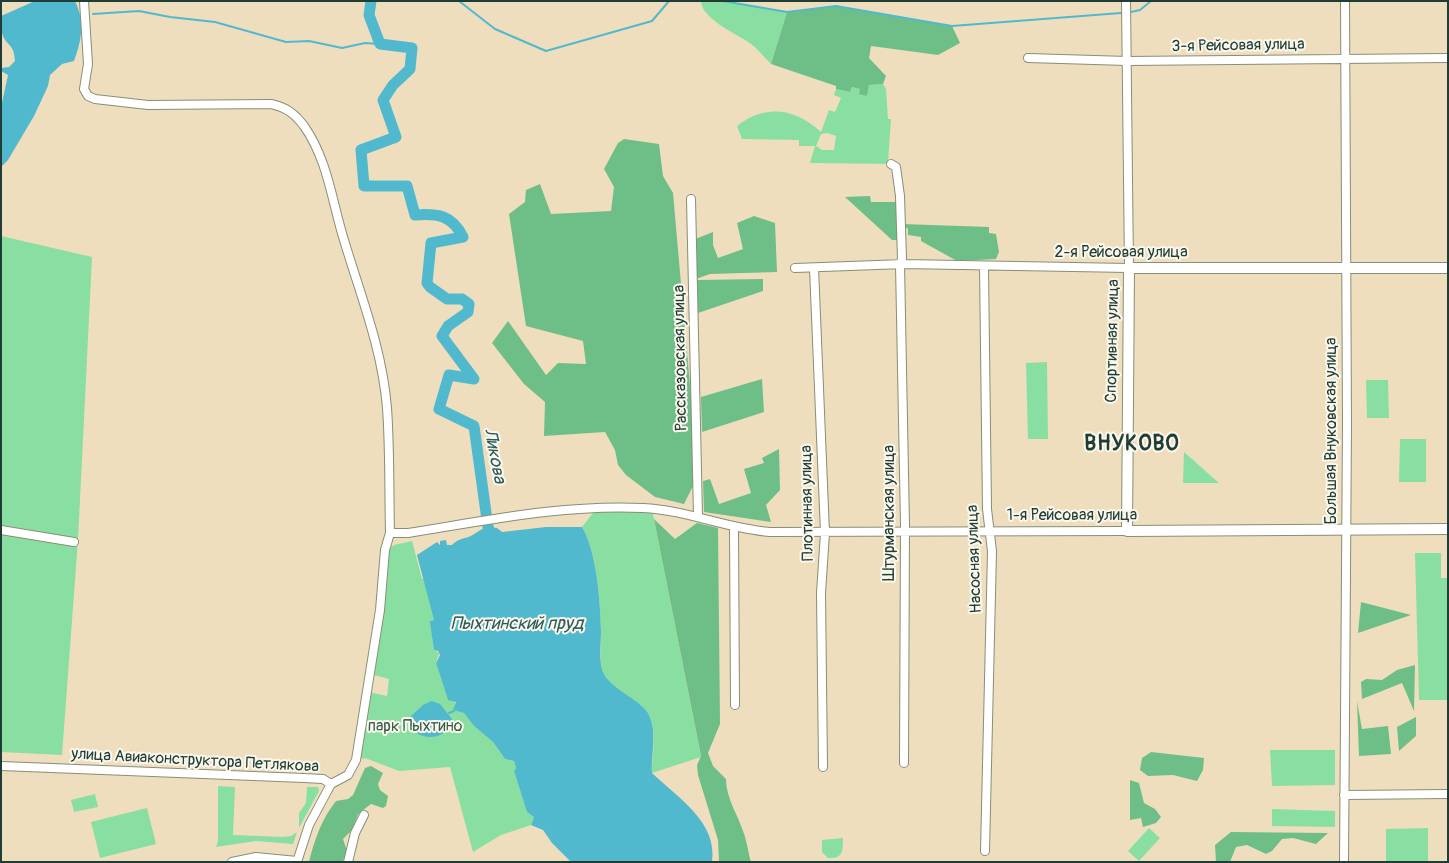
<!DOCTYPE html>
<meta charset="utf-8">
<style>
body{margin:0}
#map{position:relative;width:1449px;height:863px;overflow:hidden;background:#efdebd;font-family:Pangolin,sans-serif}
canvas{display:block}
.frame{position:absolute;inset:0;border:2px solid #1f3d34;pointer-events:none}
</style>
<div id="map">
<canvas width="1449" height="863"></canvas>
<div class="frame"></div>
</div>
<script>
const g = document.querySelector('canvas').getContext('2d');
g.lineJoin = 'round';
function fillPath(path, color) { g.fillStyle = color; g.fill(path, 'evenodd'); }
function trace(path, color, width, dash) { g.strokeStyle = color; g.lineWidth = width; g.lineCap = dash ? 'butt' : 'round'; g.setLineDash(dash || []); g.stroke(path); }
function drawText(font, color, halo, rows, align = 'center') {
  g.font = font + ' Pangolin,sans-serif'; g.lineWidth = 4; g.setLineDash([]); g.textBaseline = 'middle'; g.strokeStyle = halo; g.fillStyle = color; for (const [text, x, y, turn = 0] of rows) {
    g.save(); g.translate(x, y); g.rotate((+turn || 0) * Math.PI / 180); g.textAlign = isNaN(turn) ? turn : align; if (halo) g.strokeText(text, 0, 0); g.fillText(text, 0, 0); g.restore();
  }
}
const green = new Path2D(`
 M 701,1 L 721,1 L 787,12 L 771,64 C 764,57 758,49 751,44 C 738,34 702,20 701,1 Z
 M 883,84 L 886,89 L 888,119 L 891,119 L 888,162 L 891,164 L 810,163 L 815,146 L 799,146 L 799,140 L 742,139 L 737,126 C 765,104 795,108 821,132 L 829,110 L 835,112 L 841,98 L 834,95 L 836,89 L 850,92 L 852,87 L 861,89 L 867,96 L 869,85 ZM 827,133 L 836,136 L 834,150 L 822,150 L 816,146 L 821,134 Z
 M 1,236 L 92,257 L 78,540 L 62,755 L 1,752 Z
 M 1047,362 L 1048,439 L 1028,439 L 1026,363 Z
 M 1366,380 L 1388,380 L 1389,418 L 1367,418 Z
 M 1400,439 L 1426,439 L 1426,482 L 1399,482 Z
 M 1184,452 L 1219,483 L 1183,483 Z
 M 596,509 L 652,509 L 701,757 L 652,773 C 652,753 658,731 648,713 C 639,698 606,687 602,669 C 600,658 601,645 601,634 C 600,602 598,555 582,527 Z
 M 412,541 L 422,579 L 428,579 L 434,620 L 430,621 L 434,650 L 439,653 L 436,663 L 448,700 L 454,700 L 456,705 L 454,710 L 464,713 L 474,726 L 493,742 L 505,759 L 514,761 L 516,768 L 514,771 L 527,811 L 534,817 L 531,825 L 501,835 L 473,852 L 450,767 L 399,771 L 365,758 L 363,759 L 358,757 L 369,692 L 387,696 L 389,679 L 374,675 L 389,549 L 394,545 Z
 M 1415,553 L 1441,553 L 1441,578 L 1448,578 L 1448,700 L 1419,700 Z
 M 1270,750 L 1335,750 L 1335,785 L 1272,786 Z
 M 218,786 L 235,787 L 233,835 L 283,837 L 291,836 L 297,832 L 293,844 L 256,841 L 216,847 L 218,841 Z
 M 307,787 L 318,787 L 319,791 L 299,828 L 299,813 L 306,803 Z
 M 95,794 L 98,807 L 74,812 L 71,800 Z
 M 147,808 L 156,844 L 100,858 L 91,822 Z
 M 1272,809 L 1335,811 L 1335,827 L 1272,826 Z
 M 1149,828 L 1160,838 L 1139,861 L 1128,851 Z
 M 1428,828 L 1428,862 L 1386,862 L 1386,829 Z
 M 843,838 C 843,851 843,859 828,858 L 822,852 L 822,840 Z`);
const forest = new Path2D(`
 M 836,6 L 952,26 L 960,43 L 938,55 L 871,46 L 869,58 L 886,76 L 883,84 L 869,85 L 867,96 L 859,94 L 860,89 L 852,87 L 850,92 L 836,89 L 836,86 L 771,64 L 787,12 Z
 M 624,139 L 659,144 L 663,176 L 673,193 L 698,476 L 684,504 L 655,497 L 626,475 L 618,465 L 615,450 L 605,432 L 544,436 L 545,402 L 524,384 L 492,343 L 508,321 L 546,375 L 558,363 L 586,364 L 583,341 L 526,326 L 509,214 L 525,202 L 526,190 L 540,184 L 551,214 L 611,211 L 614,187 L 604,169 L 618,143 Z
 M 870,196 L 871,202 L 897,202 L 898,240 L 892,240 L 845,197 Z
 M 754,216 L 775,223 L 777,272 L 710,274 L 693,280 L 693,240 L 713,232 L 713,245 L 718,258 L 743,249 L 737,223 Z
 M 902,224 L 989,227 L 989,233 L 996,234 L 999,252 L 996,259 L 957,261 L 921,241 L 921,237 L 908,235 L 908,229 Z
 M 763,279 L 763,291 L 698,313 L 697,280 Z
 M 762,379 L 764,412 L 702,432 L 701,397 Z
 M 779,449 L 780,490 L 766,505 L 771,522 L 704,512 L 703,481 L 710,479 L 719,504 L 751,493 L 744,469 L 764,463 L 762,458 Z
 M 654,519 L 675,539 L 697,523 L 718,528 L 720,724 L 708,753 L 713,766 L 726,779 C 726,798 737,813 743,831 C 747,841 748,852 751,862 L 719,862 L 718,840 L 698,775 L 697,765 L 701,756 Z
 M 1361,602 L 1411,615 L 1358,633 Z
 M 1415,665 L 1414,711 L 1402,683 L 1362,699 L 1361,682 L 1366,679 L 1382,680 L 1397,670 Z
 M 1357,701 L 1362,729 L 1388,726 L 1391,754 L 1359,756 Z
 M 1416,717 L 1416,736 L 1399,751 L 1397,727 Z
 M 1151,752 L 1204,758 L 1203,770 L 1197,781 L 1173,775 L 1148,776 L 1140,770 L 1142,758 Z
 M 371,766 L 383,773 L 378,784 L 380,790 L 388,796 L 386,806 L 383,808 L 371,804 L 358,814 L 352,830 L 343,839 L 347,851 L 342,862 L 309,862 C 314,841 322,818 336,801 L 348,799 L 353,795 L 365,768 Z
 M 1130,780 L 1139,783 L 1144,803 L 1155,809 L 1161,817 L 1156,823 L 1143,827 L 1141,818 L 1130,820 Z
 M 1231,832 L 1328,833 L 1316,844 L 1293,838 L 1282,839 L 1272,851 L 1266,854 L 1247,845 L 1236,847 L 1230,862 L 1216,862 L 1215,845 Z`);
const water = new Path2D(`
 M 35,1 L 75,1 C 85,21 82,40 74,61 L 62,64 L 50,75 L 48,86 L 34,116 L 8,160 L 1,167 L 1,107 L 8,75 L 1,71 L 1,68 L 9,67 L 15,61 C 14,42 6,47 2,33 C 0,28 1,21 1,16 Z
 M 488,527 L 497,528 L 502,532 L 546,527 L 582,527 C 597,553 600,599 601,631 C 601,643 599,657 602,669 C 606,687 639,698 648,713 C 658,731 651,753 652,773 C 677,797 718,822 712,862 L 571,862 L 552,843 L 543,830 L 531,825 L 534,817 L 527,812 L 514,771 L 516,768 L 514,761 L 505,759 L 493,742 L 474,726 L 464,713 L 453,710 L 456,702 L 448,700 L 436,663 L 440,655 L 438,651 L 434,650 L 430,623 L 430,621 L 434,620 L 417,555 L 437,542 L 440,545 L 440,541 L 446,540 L 447,545 L 452,545 C 461,536 466,540 474,534 C 479,531 481,529 488,527 Z
 M 432,701 L 440,704 L 452,719 C 448,744 411,742 408,719 L 423,705 Z`);
const stream = new Path2D(`
 M 459,1 L 495,29 L 546,51 L 652,21 L 669,1
 M 723,1 L 787,12 L 836,6 L 952,26 L 1121,13
 M 1131,12 L 1140,10 L 1151,1
 M 93,14 L 139,11 L 170,17 L 215,22 L 286,42 L 309,41 L 342,48 L 365,43 L 380,44
 M 449,713 L 454,711`);
const river = new Path2D(`
 M 371,1 L 369,15 L 380,44 L 412,48 L 410,69 L 393,85 L 383,100 L 396,137 L 361,150 L 364,186 L 407,186 L 415,215 C 437,213 452,215 463,237 L 431,243 L 427,283 L 430,287 L 447,299 L 462,299 L 469,304 L 468,312 L 448,326 L 442,336 L 474,379 L 449,375 L 439,409 L 474,426 L 488,527 L 494,541`);
const street = new Path2D(`
 M 84,1 L 88,64 L 84,89 L 88,96 L 95,99 L 148,105 L 271,104 C 286,107 295,114 304,126 C 328,160 332,202 344,240 C 361,297 382,348 387,408 C 390,449 389,492 390,533 L 385,550 L 380,610 L 356,760 L 348,775 L 331,784
 M 1028,58 L 1127,61 L 1448,58
 M 891,164 L 896,167 L 900,196 L 902,259 L 900,264 L 905,525 L 904,763
 M 691,199 L 698,516
 M 984,267 L 987,509 L 992,551 L 985,851
 M 795,268 L 904,264 L 1129,268 L 1126,1
 M 814,268 L 825,533 L 821,593 L 823,767
 M 734,528 L 735,705
 M 1,530 L 74,542
 M 390,533 L 408,533 C 484,521 565,504 643,508 C 687,510 727,529 770,532 L 1127,531
 M 1,766 L 304,778 L 323,779 L 331,784
 M 1344,795 L 1448,794
 M 232,862 L 256,857 L 297,861
 M 297,862 L 309,825 L 331,784
 M 348,862 L 355,833 L 364,815
 M 1344,862 L 1347,424 L 1345,1`);
const secondary = new Path2D(`
 M 1448,268 L 1129,268 L 1127,531 L 1448,529`);
const streetNames = [
 ["3-я Рейсовая улица",1238,46,-1],
 ["2-я Рейсовая улица",1121,253],
 ["Спортивная улица",1113,341,-89],
 ["Рассказовская улица",681,358,-91],
 ["Большая Внуковская улица",1332,431,-90],
 ["Плотинная улица",808,503,-91],
 ["Штурманская улица",890,513,-90],
 ["1-я Рейсовая улица",1072,516],
 ["Насосная улица",975,559,-92],
 ["улица Авиаконструктора Петлякова",195,761,3]
];
const parkNames = [
 ["парк Пыхтино",415,727]
];
const waterNames = [
 ["Ликова",494,456,79],
 ["Пыхтинский пруд",517,624]
];
const districtNames = [
 ["ВНУКОВО",1132,445]
];
fillPath(green, '#89dfa2');
fillPath(forest, '#6ebe88');
fillPath(water, '#51b9ce');
trace(stream, '#51b9ce', 2);
trace(river, '#51b9ce', 11);
trace(street, '#878e78', 10);
trace(secondary, '#878e78', 12);
trace(street, '#fff', 8);
trace(secondary, '#fff', 10);
drawText('16px', '#1f3d34', '#fbf7ec', streetNames);
drawText('16px', '#345d4a', '#fbf7ec', parkNames);
drawText('italic 18px', '#2c5c5a', '#fbf7ec', waterNames);
g.letterSpacing = '1px';
drawText('bold 21px', '#1f3d34', '#fbf7ec', districtNames);
g.letterSpacing = '0px';
</script>
